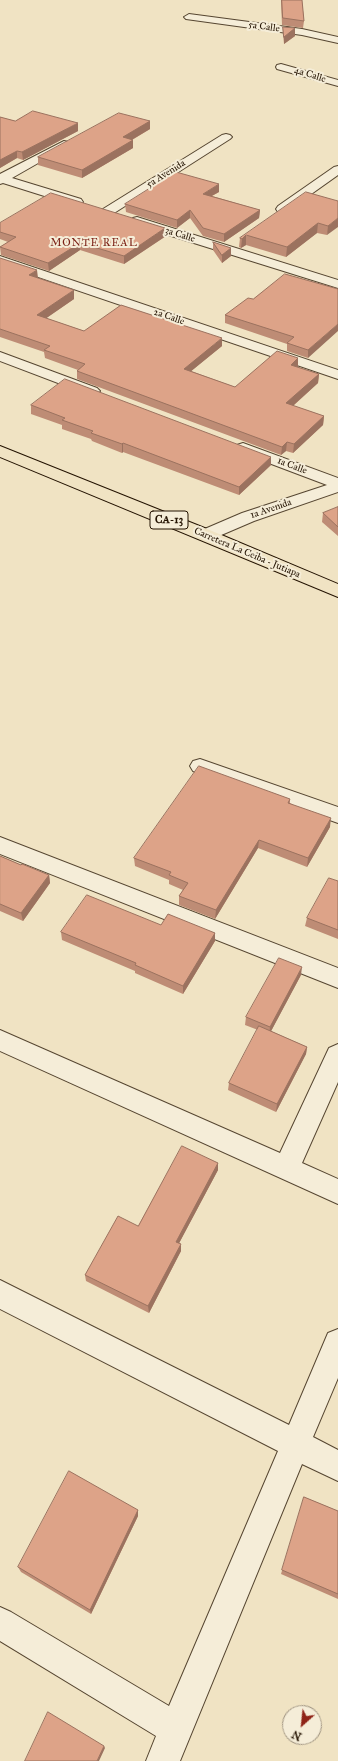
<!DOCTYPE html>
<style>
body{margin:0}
#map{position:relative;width:338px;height:1761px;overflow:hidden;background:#f0e3c3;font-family:"IM FELL Great Primer",serif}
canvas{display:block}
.north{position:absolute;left:282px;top:1705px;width:40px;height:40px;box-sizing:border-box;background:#f5edd8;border:1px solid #a19582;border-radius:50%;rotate:207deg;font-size:11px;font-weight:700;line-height:16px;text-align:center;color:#231200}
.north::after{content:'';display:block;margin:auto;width:14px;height:18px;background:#8f2418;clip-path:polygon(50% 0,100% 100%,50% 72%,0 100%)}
</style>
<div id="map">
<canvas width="338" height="1761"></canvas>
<div class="north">N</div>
</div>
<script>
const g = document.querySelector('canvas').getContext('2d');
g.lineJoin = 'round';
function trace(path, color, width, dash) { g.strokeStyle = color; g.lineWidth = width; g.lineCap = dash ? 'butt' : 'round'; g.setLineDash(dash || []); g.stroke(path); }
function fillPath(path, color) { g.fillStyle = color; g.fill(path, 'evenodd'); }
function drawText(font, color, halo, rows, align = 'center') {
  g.font = font + ' "IM FELL Great Primer",serif'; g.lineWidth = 4; g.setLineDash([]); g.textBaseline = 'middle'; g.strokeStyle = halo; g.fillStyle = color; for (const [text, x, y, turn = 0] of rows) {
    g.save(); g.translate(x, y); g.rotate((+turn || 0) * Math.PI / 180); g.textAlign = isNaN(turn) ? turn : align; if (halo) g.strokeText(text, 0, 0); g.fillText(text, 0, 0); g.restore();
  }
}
const minor = new Path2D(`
 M 189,14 L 302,29 L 338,37 L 338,43 L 302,35 L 186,19 L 184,17 Z
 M 281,64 L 338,80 L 338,86 L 277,69 L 276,67 L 277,65 Z
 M 226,134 L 230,135 L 232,137 L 230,139 L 111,215 L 103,215 L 101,212 L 103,209 L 222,135 Z
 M 64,141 L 68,142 L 70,144 L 68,146 L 12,178 L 81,199 L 83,202 L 81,205 L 73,205 L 3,183 L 0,184 L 0,174 Z
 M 338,166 L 338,175 L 286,212 L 278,212 L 276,209 L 278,206 L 334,167 Z
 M 137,217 L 338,280 L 338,288 L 133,224 L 131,221 L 133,218 Z
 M 0,256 L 338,370 L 338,379 L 0,264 Z
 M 0,352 L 97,388 L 100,391 L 97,394 L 92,396 L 87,394 L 0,361 Z
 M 243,443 L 338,478 L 338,492 L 254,521 L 212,539 L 206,540 L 200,539 L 197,535 L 200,531 L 242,513 L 327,485 L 237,451 L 235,448 L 237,445 Z
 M 200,759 L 338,807 L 338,823 L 193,771 L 190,766 L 193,761 Z
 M 0,837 L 338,968 L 338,988 L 0,854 Z
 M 0,1030 L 280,1153 L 329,1048 L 338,1044 L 338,1082 L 302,1163 L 338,1179 L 338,1204 L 0,1051 Z
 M 0,1280 L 289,1425 L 328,1333 L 338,1329 L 338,1378 L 313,1437 L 338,1450 L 338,1481 L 302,1464 L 180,1761 L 146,1761 L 156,1736 L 0,1641 L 0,1607 L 11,1612 L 169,1706 L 278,1451 L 0,1309 Z`);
const major = new Path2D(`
 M 0,446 L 212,531 L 338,584 L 338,597 L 0,457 Z`);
const wall = new Path2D(`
 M 281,0 L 302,0 L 304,21 L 303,28 L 282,25 Z
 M 283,27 L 295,28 L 295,36 L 284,44 L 283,34 Z
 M 0,117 L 15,121 L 78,131 L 23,160 L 17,158 L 0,168 Z
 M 150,121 L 150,129 L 132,140 L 133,148 L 82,178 L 38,165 L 38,157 Z
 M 219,192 L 212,196 L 260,210 L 259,218 L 224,242 L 203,236 L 190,218 L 177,228 L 126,212 L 125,204 Z
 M 338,201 L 327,235 L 317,233 L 286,257 L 246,245 L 241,248 L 239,247 L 240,238 Z
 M 0,223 L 166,236 L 124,264 L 80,250 L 49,271 L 1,255 L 0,247 L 8,242 L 0,239 Z
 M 213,242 L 231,248 L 231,256 L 222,263 L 213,250 Z
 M 0,258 L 74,299 L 46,318 L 84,331 L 222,346 L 191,371 L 235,387 L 298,358 L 298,367 L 297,367 L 319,374 L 318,383 L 293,406 L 324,416 L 323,425 L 293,453 L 286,451 L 281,455 L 77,379 L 77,371 L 78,370 L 45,358 L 44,352 L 0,337 Z
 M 338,289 L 308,358 L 287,351 L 287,344 L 225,323 L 225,315 L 253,299 Z
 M 31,405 L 271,457 L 271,465 L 239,495 L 123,452 L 122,453 L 92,441 L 91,439 L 62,429 L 62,425 L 31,414 Z
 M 338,507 L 338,536 L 322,522 L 323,513 Z
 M 290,799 L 290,803 L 330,827 L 307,867 L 258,848 L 215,919 L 179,905 L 179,896 L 183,890 L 169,884 L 169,880 L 135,866 L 134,858 Z
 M 0,856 L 21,865 L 49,875 L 50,883 L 23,921 L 0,911 Z
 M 338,881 L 338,939 L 305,926 L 307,918 Z
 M 161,925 L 215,933 L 215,941 L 183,994 L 135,973 L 135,971 L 62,940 L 61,932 Z
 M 301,975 L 271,1031 L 307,1047 L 306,1054 L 276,1112 L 228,1090 L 229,1083 L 258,1030 L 245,1025 L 246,1017 Z
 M 218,1163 L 218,1170 L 179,1243 L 181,1251 L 149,1313 L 86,1281 L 85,1275 L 138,1226 Z
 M 304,1497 L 338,1511 L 338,1599 L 281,1574 Z
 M 138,1510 L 138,1516 L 91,1614 L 21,1572 L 18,1567 Z`);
const shadedWall = new Path2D(`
 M 295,28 L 295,36 L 284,44 L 284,37 Z
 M 150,121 L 150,129 L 123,145 L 123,137 Z
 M 78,123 L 78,131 L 23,160 L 22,152 Z
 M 133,140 L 133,148 L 82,178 L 82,170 Z
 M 17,151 L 17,158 L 0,168 L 0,160 Z
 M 219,184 L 219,192 L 202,201 L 203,194 Z
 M 190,210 L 190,218 L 177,228 L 177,220 Z
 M 260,210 L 259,218 L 224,242 L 224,234 Z
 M 338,218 L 338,227 L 327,235 L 328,226 Z
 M 318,223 L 317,233 L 286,257 L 287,247 Z
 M 165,228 L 166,236 L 124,264 L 124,256 Z
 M 246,235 L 246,245 L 241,248 L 242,239 Z
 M 80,243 L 80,250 L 49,271 L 48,263 Z
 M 231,248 L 231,256 L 222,263 L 222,255 Z
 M 37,270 L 38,278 L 29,275 Z
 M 74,290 L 74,299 L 38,324 L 37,315 Z
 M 338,324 L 338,331 L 308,358 L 308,350 Z
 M 222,338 L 222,346 L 184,377 L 184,369 Z
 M 298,358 L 298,367 L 290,374 L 291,365 Z
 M 319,374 L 318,383 L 286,412 L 286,403 Z
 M 324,416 L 323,425 L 293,453 L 294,444 Z
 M 287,442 L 286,451 L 281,455 L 282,447 Z
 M 123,443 L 123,452 L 122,453 L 122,444 Z
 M 271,457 L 271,465 L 239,495 L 239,487 Z
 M 331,818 L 330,827 L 307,867 L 308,858 Z
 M 259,840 L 258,848 L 215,919 L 216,910 Z
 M 49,875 L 50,883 L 23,921 L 21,913 Z
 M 215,933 L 215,941 L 183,994 L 183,986 Z
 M 302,967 L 301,975 L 269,1035 L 270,1027 Z
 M 307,1047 L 306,1054 L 276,1112 L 277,1104 Z
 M 218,1163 L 218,1170 L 176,1249 L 176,1242 Z
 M 181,1244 L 181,1251 L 149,1313 L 148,1306 Z
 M 138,1510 L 138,1516 L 91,1614 L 90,1610 Z
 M 104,1746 L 105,1748 L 99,1761 L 97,1761 Z`);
const building = new Path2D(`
 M 282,0 L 302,0 L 304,21 L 283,18 Z
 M 283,27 L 295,28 L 284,37 Z
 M 33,111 L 78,123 L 22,152 L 17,151 L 0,160 L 0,117 L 15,121 Z
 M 119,113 L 150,121 L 123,137 L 133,140 L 82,170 L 38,157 Z
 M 176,172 L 219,184 L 203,194 L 260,210 L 224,234 L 203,228 L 190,210 L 177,220 L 125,204 Z
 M 306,192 L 338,201 L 338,218 L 328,226 L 318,223 L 287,247 L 246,235 L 242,239 L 240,238 Z
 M 51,193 L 165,228 L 124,256 L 80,243 L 48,263 L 0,247 L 16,237 L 0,232 L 0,223 Z
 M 213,242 L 231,248 L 222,255 Z
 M 0,258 L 37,270 L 29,275 L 74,290 L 37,315 L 84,331 L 121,305 L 222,338 L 184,369 L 235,387 L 277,351 L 298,358 L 291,365 L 319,374 L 286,403 L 324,416 L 294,444 L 287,442 L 282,447 L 77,371 L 85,364 L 44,350 L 50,346 L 0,329 Z
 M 285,274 L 338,289 L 338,324 L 308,350 L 287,343 L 294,337 L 225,315 L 248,298 L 253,299 Z
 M 65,379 L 271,457 L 239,487 L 123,443 L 122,444 L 91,433 L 93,431 L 62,420 L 65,418 L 31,405 Z
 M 338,507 L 338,527 L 323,513 Z
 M 199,766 L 290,799 L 288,803 L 331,818 L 308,858 L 259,840 L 216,910 L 179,896 L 188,883 L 169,875 L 171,872 L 134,858 Z
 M 0,856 L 21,865 L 22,864 L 49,875 L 21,913 L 0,904 Z
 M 329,878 L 338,881 L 338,930 L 307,918 Z
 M 87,895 L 161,925 L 168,914 L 215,933 L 183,986 L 135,965 L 136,963 L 61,932 Z
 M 279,958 L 302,967 L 270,1027 L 246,1017 Z
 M 259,1026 L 307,1047 L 277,1104 L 229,1083 Z
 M 182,1146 L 218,1163 L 176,1242 L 181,1244 L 148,1306 L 85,1275 L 118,1216 L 138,1226 Z
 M 69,1471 L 138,1510 L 90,1610 L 18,1567 Z
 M 304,1497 L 338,1511 L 338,1594 L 282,1570 Z
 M 48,1712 L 104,1746 L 97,1761 L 25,1761 Z`);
const farStreetnames = [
 ["5a Calle",264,27,8],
 ["4a Calle",310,75,17],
 ["5a Avenida",166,174,-32],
 ["3a Calle",180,235,17],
 ["2a Calle",169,317,19],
 ["1a Calle",292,466,21],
 ["1a Avenida",271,509,-19],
 ["Carretera La Ceiba - Jutiapa",247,553,23]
];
const farNeighbourhoodnames = [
 ["MONTE REAL",94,243]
];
const shields = [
 [169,520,38]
];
const shieldNames = [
 ["CA-13",169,520]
];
trace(minor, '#564631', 2);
trace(major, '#231200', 2);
fillPath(minor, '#f5edd8');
fillPath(major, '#f0e3c3');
fillPath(wall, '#be8c75');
fillPath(shadedWall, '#9b725f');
fillPath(building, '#dda388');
trace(building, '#9b725f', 1);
drawText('10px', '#231200', '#f5edd8', farStreetnames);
g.letterSpacing = '1px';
drawText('11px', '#7a1f14', '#f5edd8', farNeighbourhoodnames);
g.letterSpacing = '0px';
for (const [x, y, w] of shields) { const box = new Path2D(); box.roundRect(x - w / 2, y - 9, w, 18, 3); g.fillStyle = '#f5edd8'; g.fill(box); trace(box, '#231200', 1); }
drawText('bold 11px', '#231200', null, shieldNames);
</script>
